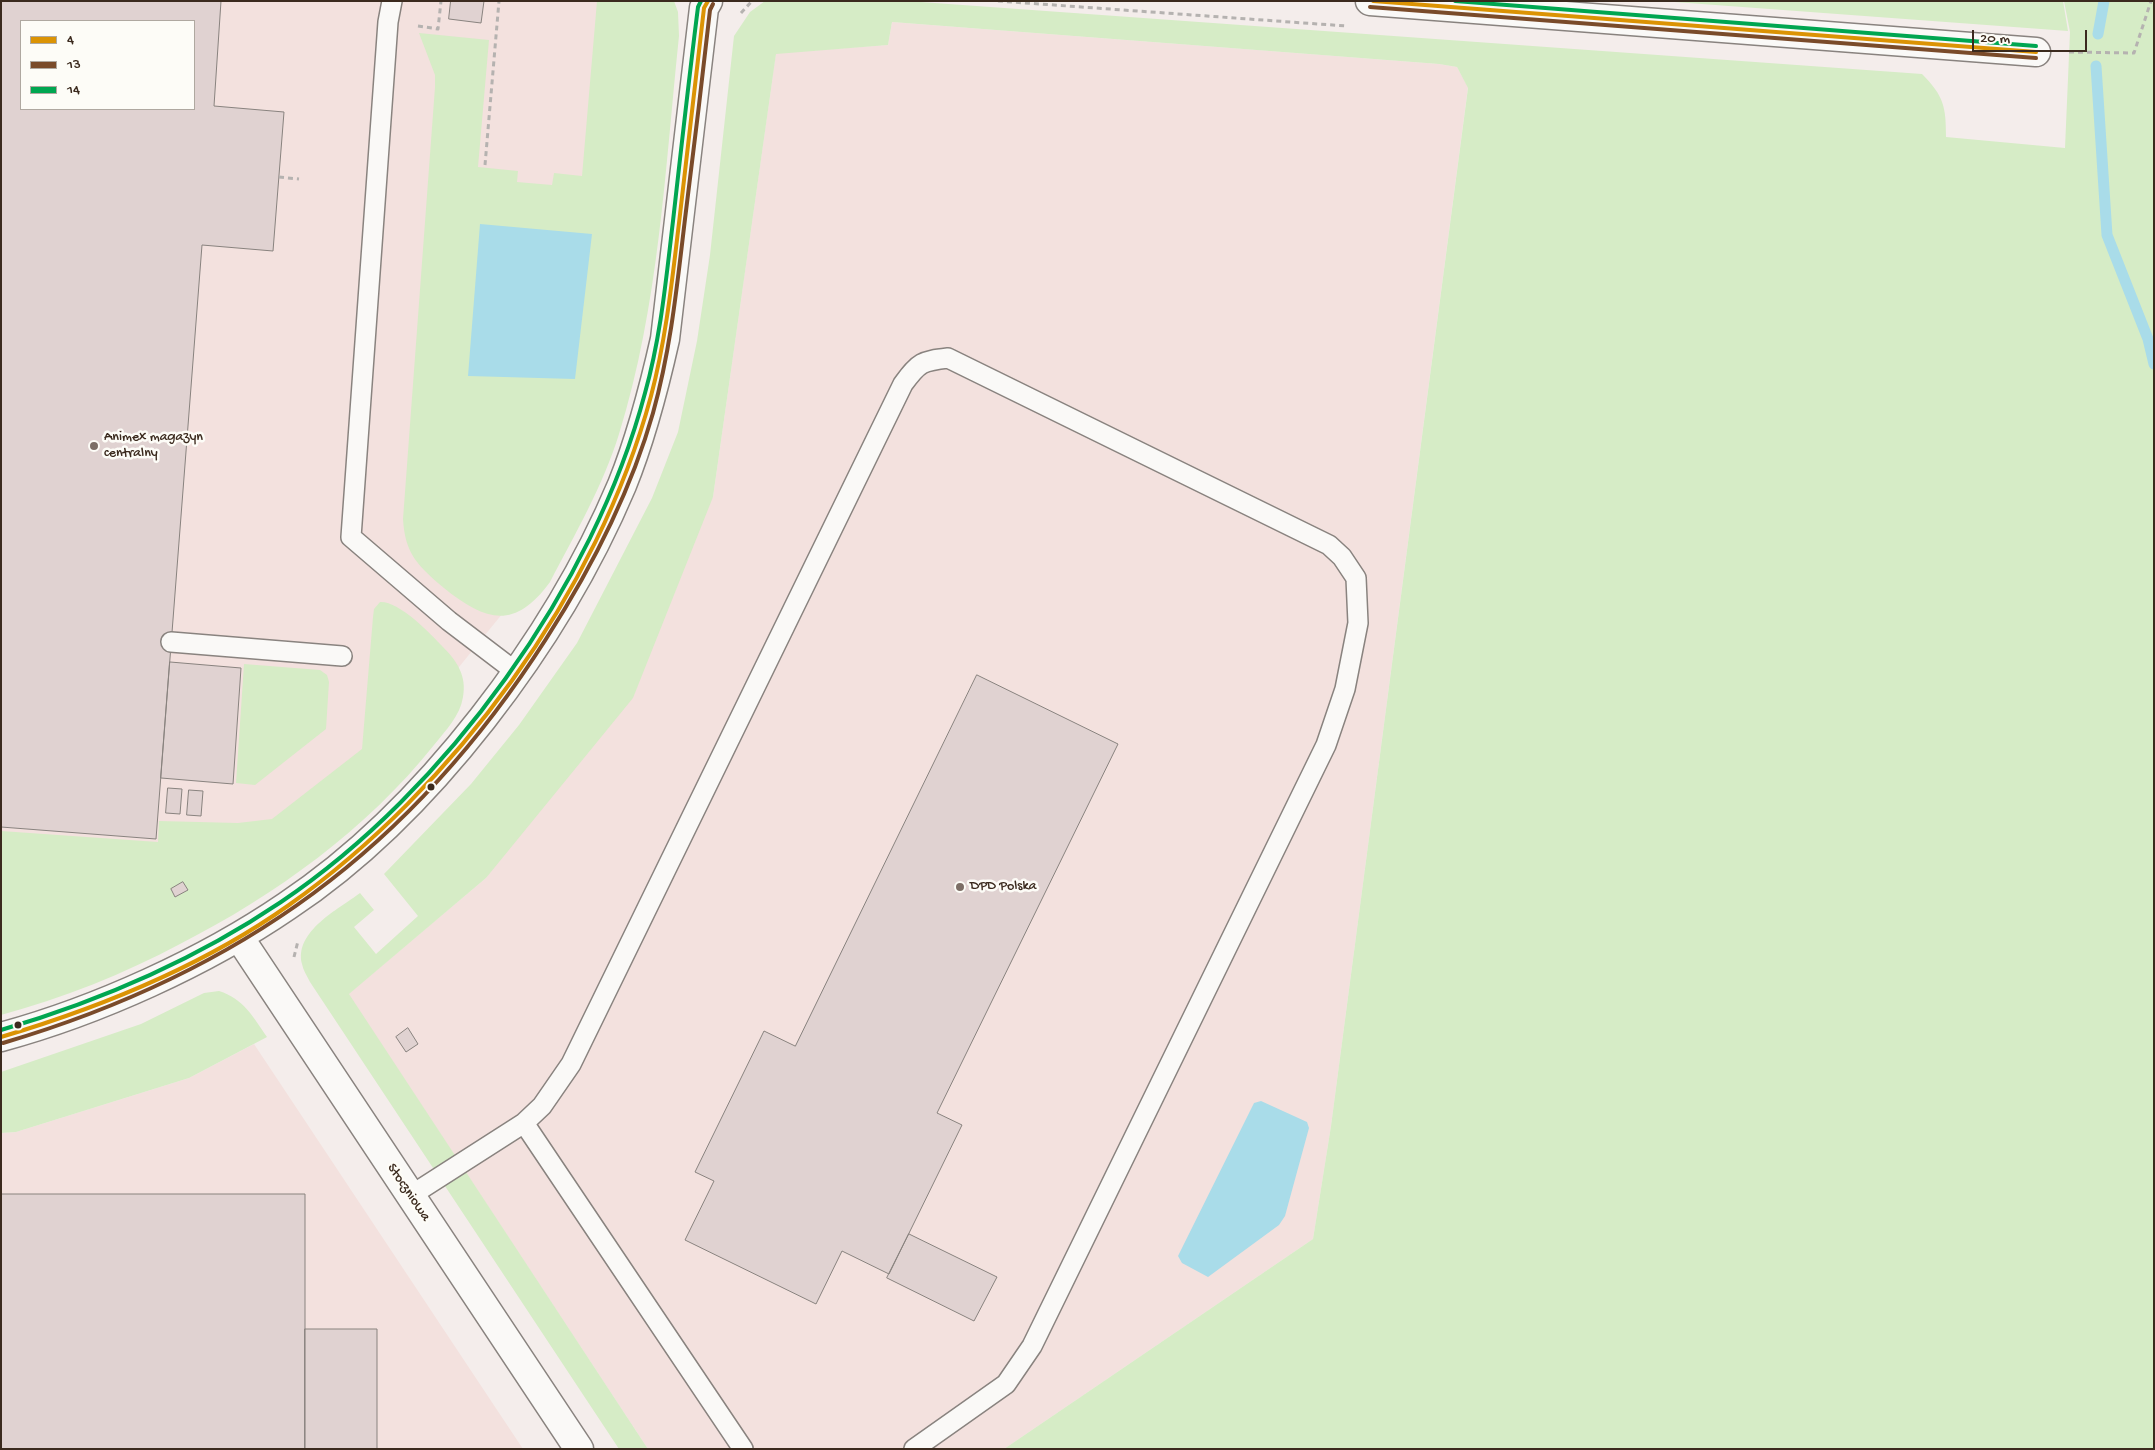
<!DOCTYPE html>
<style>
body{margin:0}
#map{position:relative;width:2155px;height:1450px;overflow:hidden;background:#f4edeb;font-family:"Gochi Hand",sans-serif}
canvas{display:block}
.frame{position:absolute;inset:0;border:2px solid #3b2a1e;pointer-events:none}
.legend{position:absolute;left:20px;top:20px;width:175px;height:90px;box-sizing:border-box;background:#fdfcf7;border:1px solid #afa8a0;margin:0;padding:6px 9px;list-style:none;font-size:15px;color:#3b2a1e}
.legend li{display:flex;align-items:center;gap:10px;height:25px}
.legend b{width:25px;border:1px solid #afa8a0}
.scale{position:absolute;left:1972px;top:30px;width:115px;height:22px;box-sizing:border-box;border:2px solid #3b2a1e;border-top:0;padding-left:6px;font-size:15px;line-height:18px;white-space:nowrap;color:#3b2a1e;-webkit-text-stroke:4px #fdfcf7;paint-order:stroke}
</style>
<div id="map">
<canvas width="2155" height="1450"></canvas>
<div class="frame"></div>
<ul class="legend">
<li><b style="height:6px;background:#db9304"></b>4</li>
<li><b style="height:6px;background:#7a4b2a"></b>13</li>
<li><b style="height:6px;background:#00a651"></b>14</li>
</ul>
<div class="scale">20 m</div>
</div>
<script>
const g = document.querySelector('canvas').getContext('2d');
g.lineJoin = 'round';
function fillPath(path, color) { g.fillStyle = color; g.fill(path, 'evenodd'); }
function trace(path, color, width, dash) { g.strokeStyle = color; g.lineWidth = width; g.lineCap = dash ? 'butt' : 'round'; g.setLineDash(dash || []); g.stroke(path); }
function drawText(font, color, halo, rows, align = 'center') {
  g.font = font + ' "Gochi Hand",sans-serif'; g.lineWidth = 5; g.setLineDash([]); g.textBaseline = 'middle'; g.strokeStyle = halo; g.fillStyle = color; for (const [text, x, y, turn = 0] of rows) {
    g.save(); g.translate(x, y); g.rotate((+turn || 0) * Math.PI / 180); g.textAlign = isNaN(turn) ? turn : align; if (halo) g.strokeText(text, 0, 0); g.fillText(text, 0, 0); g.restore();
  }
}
const built = new Path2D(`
 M 1,1 L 659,1 L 520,592 L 424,710 L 234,862 L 1,969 ZM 21,21 L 194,21 L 194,109 L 21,109 Z
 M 892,22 L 1439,64 L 1457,67 L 1468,87 L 1331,1126 L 1313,1239 L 1004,1449 L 648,1449 L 348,994 L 486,878 L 713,497 L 776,53 L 888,45 Z
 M 254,1044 L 523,1449 L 1,1449 L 1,1133 L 16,1132 L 189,1078 Z`);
const green = new Path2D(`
 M 597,1 L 674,1 L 678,12 L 679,36 C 665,169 659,306 619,434 C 603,486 575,534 550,582 C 515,630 486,622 444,588 C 418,566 405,554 403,519 L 435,87 L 435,75 L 419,33 L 489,40 L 478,167 L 518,171 L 517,182 L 552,185 L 554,173 L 582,176 Z
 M 765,1 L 907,1 L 1922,74 C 1944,96 1946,107 1946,137 L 2065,148 L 2070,32 L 2064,1 L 2154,1 L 2154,1449 L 1004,1449 L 1313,1239 L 1331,1126 L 1468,88 L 1457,67 L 1439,64 L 892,22 L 888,45 L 776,54 L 713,497 L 633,698 L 486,878 L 349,994 L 648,1449 L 619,1449 L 310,982 C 307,976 303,970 302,964 C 294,931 339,909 360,893 L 374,910 L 354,927 L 376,954 L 418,916 L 384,874 L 471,784 L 519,725 L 577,643 L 652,498 L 678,432 L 697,341 L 710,255 L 734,36 L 750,12 Z
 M 1661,1 L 2063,1 L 2068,31 Z
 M 380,602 C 399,601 430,633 443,647 C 457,661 467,676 463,697 C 460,716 446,730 434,745 C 367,829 276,895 180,944 C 124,974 63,998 1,1015 L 1,831 L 158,842 L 159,821 L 238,823 L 272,819 L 362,749 L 373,617 L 374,609 Z
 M 244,664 L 320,670 L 327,675 L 329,682 L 326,729 L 255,785 L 236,783 Z
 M 219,991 C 244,999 253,1017 267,1037 L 189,1078 L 16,1132 L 1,1133 L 1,1072 L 141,1024 L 204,993 Z`);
const water = new Path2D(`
 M 480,224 L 592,234 L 575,379 L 468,376 Z
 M 1261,1101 L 1307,1122 L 1309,1128 L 1285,1216 L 1279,1225 L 1208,1277 L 1182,1263 L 1178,1256 L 1254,1103 Z`);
const stream = new Path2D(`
 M 2098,34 L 2104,1
 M 2096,66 L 2107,235 L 2148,339 L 2154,364`);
const building = new Path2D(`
 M 1,1 L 221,1 L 214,106 L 284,112 L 273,251 L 202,245 L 156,839 L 1,827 ZM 21,21 L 194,21 L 194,109 L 21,109 Z
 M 451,1 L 484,1 L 481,23 L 449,19 Z
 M 170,662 L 241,668 L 233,784 L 161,778 Z
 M 977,675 L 1118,744 L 937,1113 L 962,1125 L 889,1274 L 842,1251 L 816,1304 L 685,1240 L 714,1181 L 695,1172 L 764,1031 L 795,1046 Z
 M 168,788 L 182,789 L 180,814 L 166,813 Z
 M 189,790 L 203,791 L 201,816 L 187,815 Z
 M 183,882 L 188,890 L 175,897 L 171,889 Z
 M 408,1028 L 418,1044 L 406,1052 L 396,1037 Z
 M 1,1194 L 305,1194 L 305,1449 L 1,1449 Z
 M 909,1234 L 997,1277 L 974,1321 L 887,1278 Z
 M 305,1329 L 377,1329 L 377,1449 L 305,1449 Z`);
const path = new Path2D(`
 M 998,1 L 1346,26
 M 741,13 L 752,1
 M 418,26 L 438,29 L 441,1
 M 2069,52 L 2134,53 L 2151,1
 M 485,165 L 499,1
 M 279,177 L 299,179
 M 294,957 L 298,941`);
const lane = new Path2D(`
 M 392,1 L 388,22 L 351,537 L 449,621 L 516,672
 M 171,642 L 342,656
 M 524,1123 L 743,1449
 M 410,1196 L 524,1123 L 542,1106 L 571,1064 L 903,384 C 919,362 922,361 948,358 L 1329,545 L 1342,557 L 1356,578 L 1358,623 L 1345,689 L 1326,745 L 1032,1346 L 1006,1384 L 914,1449`);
const street = new Path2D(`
 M 1370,1 L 2036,52
 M 239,937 L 579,1449
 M 1,1037 C 97,1011 205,962 287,906 C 427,813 557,639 622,485 C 641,438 654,388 665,339 L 704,8 L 708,1`);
const bus1 = new Path2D(`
 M 1373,1 L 2036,52
 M 1,1037 C 102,1007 203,966 289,905 C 454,788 598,593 651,396 C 666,339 672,281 679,223 C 687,151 696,80 704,8 L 708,1`);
const bus2 = new Path2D(`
 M 1370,7 L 2036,58
 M 3,1043 C 240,973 412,849 546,639 C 591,569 630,494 653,413 C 671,348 677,286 685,219 C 694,149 702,80 710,10 L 713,4`);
const bus3 = new Path2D(`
 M 1455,1 L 2036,46
 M 1,1030 C 100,1001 195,960 281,902 C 446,791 594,586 645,393 C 661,336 666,279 673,221 C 681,150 689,78 698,7 L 701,1`);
const markers = [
 [94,446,5,"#7c6e66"],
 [431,787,4.5,"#3b2a1e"],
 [960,887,5,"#7c6e66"],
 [18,1025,4.5,"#3b2a1e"]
];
const poiNames = [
 ["Animex magazyn",104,438],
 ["centralny",104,454],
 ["DPD Polska",970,887]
];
const streetNames = [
 ["Stoczniowa",408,1193,56]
];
fillPath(built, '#f3e1de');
fillPath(green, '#d6ecc6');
fillPath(water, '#a9dce9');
trace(stream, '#a9dce9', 11);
fillPath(building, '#e0d2d1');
trace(building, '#89837f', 1);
trace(lane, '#89837f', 22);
trace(street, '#89837f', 31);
trace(path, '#b5b2b0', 3, [5, 4]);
trace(lane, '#faf9f7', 19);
trace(street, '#faf9f7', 28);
trace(bus1, '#db9304', 4);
trace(bus2, '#7a4b2a', 4);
trace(bus3, '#00a651', 4);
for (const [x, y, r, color] of markers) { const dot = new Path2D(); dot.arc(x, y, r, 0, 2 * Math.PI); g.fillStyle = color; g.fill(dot); trace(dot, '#fdfcf7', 2); }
drawText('14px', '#3b2a1e', '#fdfcf7', poiNames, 'left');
drawText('14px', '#3b2a1e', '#fdfcf7', streetNames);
</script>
